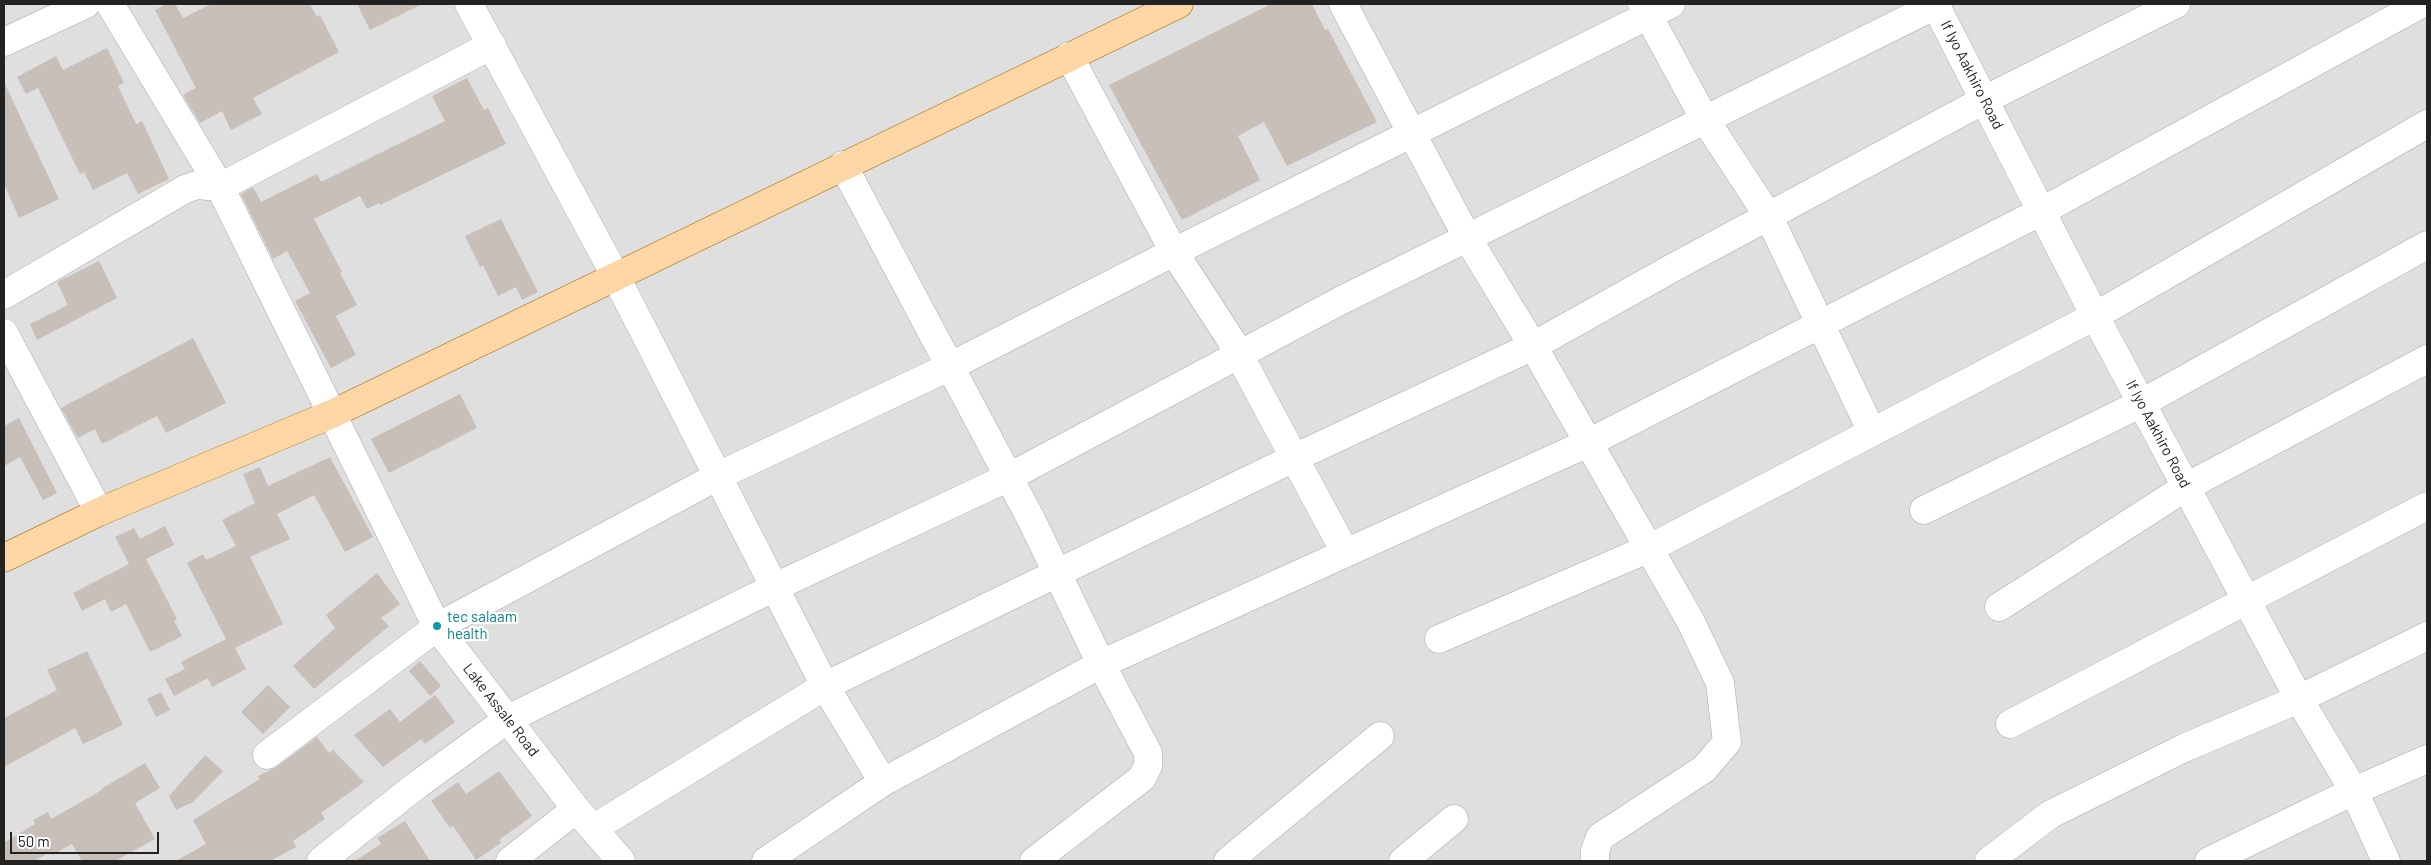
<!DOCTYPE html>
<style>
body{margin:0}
#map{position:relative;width:2431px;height:865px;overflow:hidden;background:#f2efe9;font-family:Barlow,sans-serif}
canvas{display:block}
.frame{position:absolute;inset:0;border:5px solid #222;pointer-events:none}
.scale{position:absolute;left:10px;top:832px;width:149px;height:22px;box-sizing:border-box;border:2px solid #222;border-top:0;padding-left:6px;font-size:15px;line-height:18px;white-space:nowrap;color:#222;-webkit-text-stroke:4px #fff;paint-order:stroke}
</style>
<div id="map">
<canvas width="2431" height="865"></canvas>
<div class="frame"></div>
<div class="scale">50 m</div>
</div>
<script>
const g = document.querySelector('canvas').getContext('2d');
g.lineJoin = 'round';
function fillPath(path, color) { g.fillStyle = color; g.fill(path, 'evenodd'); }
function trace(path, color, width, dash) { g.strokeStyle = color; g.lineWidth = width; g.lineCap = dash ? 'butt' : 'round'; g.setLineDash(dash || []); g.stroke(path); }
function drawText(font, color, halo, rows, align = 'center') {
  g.font = font + ' Barlow,sans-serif'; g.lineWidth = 4.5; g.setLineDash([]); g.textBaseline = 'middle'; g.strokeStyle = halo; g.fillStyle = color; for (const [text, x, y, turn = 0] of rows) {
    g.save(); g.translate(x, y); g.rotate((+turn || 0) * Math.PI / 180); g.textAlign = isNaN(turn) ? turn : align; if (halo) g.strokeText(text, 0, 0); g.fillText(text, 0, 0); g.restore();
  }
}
const residential = new Path2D(`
 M 4,4 L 2427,4 L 2427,861 L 4,861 Z`);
const building = new Path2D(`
 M 166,4 L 175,4 L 183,18 L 211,4 L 310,4 L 317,17 L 320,15 L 339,52 L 253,98 L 262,114 L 231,130 L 222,111 L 200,123 L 183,95 L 196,88 L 155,10 Z
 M 357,4 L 422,4 L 370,30 Z
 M 1271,4 L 1312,4 L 1325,30 L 1328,29 L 1377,122 L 1287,166 L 1264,122 L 1238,136 L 1260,180 L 1182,220 L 1109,85 Z
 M 107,48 L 124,83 L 118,86 L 136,124 L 142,121 L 169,179 L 138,194 L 127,173 L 93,190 L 84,172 L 80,174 L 38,88 L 26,94 L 17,77 L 56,56 L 63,70 Z
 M 467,78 L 484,110 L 488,108 L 506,144 L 380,205 L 379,203 L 367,209 L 360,196 L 314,219 L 342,272 L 340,273 L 357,305 L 336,316 L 356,355 L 331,368 L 295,301 L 310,293 L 287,251 L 273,259 L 241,194 L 253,187 L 261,202 L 317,174 L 321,182 L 445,121 L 432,96 Z
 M 4,82 L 59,199 L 19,218 L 4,184 Z
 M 501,219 L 538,292 L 522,300 L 516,287 L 498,296 L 483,265 L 480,267 L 465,236 Z
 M 99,261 L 117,298 L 37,340 L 30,324 L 68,305 L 57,282 Z
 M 193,338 L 226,403 L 166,433 L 157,416 L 102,444 L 95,429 L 78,438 L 61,408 Z
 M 460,394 L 477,428 L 389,473 L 371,439 Z
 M 19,418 L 57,493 L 43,500 L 20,457 L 4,466 L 4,426 Z
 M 330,457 L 373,537 L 345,552 L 314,495 L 277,514 L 290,539 L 250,557 L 283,624 L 235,648 L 246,669 L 212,687 L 208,678 L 174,696 L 165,679 L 185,669 L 181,662 L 226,639 L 187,563 L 203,554 L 206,560 L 236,546 L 222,520 L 255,503 L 243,474 L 260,467 L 268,486 Z
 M 165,526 L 174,545 L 146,559 L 177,619 L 174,621 L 182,636 L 150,652 L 126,604 L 111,612 L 105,599 L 82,611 L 73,593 L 129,564 L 115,537 L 134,528 L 140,539 Z
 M 377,573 L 400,604 L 381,618 L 389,626 L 314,689 L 293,666 L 335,628 L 326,615 Z
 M 87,651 L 123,725 L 83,744 L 75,728 L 4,767 L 4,718 L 57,690 L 47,670 Z
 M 420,661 L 441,686 L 430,696 L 409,671 Z
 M 268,685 L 290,707 L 263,734 L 241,712 Z
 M 161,692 L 170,710 L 156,717 L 147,699 Z
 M 435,695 L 455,722 L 425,744 L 421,739 L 383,767 L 354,735 L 390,709 L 400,722 Z
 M 317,737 L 329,753 L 333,750 L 364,782 L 321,813 L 325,819 L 293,841 L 296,847 L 270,861 L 176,861 L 206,844 L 193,820 L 260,779 L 258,776 L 276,767 Z
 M 205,755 L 223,771 L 193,802 L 176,810 L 169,796 Z
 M 145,763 L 160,788 L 135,803 L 155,839 L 115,861 L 82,861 L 72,844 L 52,855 L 50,852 L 34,861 L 4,861 L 4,843 L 35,824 L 33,820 L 48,812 L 51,819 L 102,790 L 101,789 Z
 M 499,771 L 532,816 L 499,840 L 501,843 L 476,860 L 453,826 L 450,828 L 431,801 L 458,782 L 466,794 Z
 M 405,821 L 430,861 L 355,861 L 381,844 L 377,838 Z`);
const minor = new Path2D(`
 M 110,4 L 220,187 L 437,627 L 576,809 L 621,861
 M 469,4 L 616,277 L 825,686 L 594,828
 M 1343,4 L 1468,239 L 1533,346 L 1690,620 L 1720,683 L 1727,742 L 1704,769 L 1600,837 L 1595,851 L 1595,861
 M 1642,4 L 1704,118 L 1769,217 L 1872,432
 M 1935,4 L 2095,316 L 2299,699 L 2354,791 L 2386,861
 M 4,42 L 86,4
 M 1069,56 L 1174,252 L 1231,340 L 1345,552
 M 843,165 L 1031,519 L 1101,664 L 1148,753 L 1148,766 L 1142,778 L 1034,861
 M 4,295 L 185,189 L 197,185 L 220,187 L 492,45
 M 4,333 L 99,512
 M 1924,510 L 2142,403 L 2427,245
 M 1999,607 L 2186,487 L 2427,359
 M 1439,639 L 1650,548 L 2095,316 L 2427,124
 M 2010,724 L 2427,506
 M 267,755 L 437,627 L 718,476 L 951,366 L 1174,252 L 1671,4
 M 883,782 L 825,686 L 1294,458 L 1533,346 L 1676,266 L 1984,100 L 2176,4
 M 321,861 L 417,785 L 508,719 L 773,588 L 1009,477 L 1340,301 L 1938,4
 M 510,861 L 576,809
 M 766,861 L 883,782 L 1101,664 L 1588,443 L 2042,211 L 2421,4
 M 1228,861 L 1380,736
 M 1403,861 L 1454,819
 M 1989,861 L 2051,814 L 2184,748 L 2299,699 L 2427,636
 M 2209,861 L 2354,791 L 2427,759`);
const major = new Path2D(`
 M 4,558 L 99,512 L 332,414 L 1179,4`);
const markers = [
 [437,626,5,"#0f9aa8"]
];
const streetNames = [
 ["If Iyo Aakhiro Road",1972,75,63],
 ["If Iyo Aakhiro Road",2158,434,62],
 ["Lake Assale Road",501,710,52]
];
const cultureNames = [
 ["tec salaam",447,617],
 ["health",447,634]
];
fillPath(residential, '#e0dfdf');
fillPath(building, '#c7bfb8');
trace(minor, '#a9a9a9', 29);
trace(major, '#a06b00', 29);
trace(minor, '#fff', 28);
trace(major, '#fcd6a4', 28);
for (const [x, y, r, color] of markers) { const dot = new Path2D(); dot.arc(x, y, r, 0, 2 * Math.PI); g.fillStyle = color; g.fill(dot); trace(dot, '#fff', 2); }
drawText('15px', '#222', '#fff', streetNames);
drawText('15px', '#0d838f', '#fff', cultureNames, 'left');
</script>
